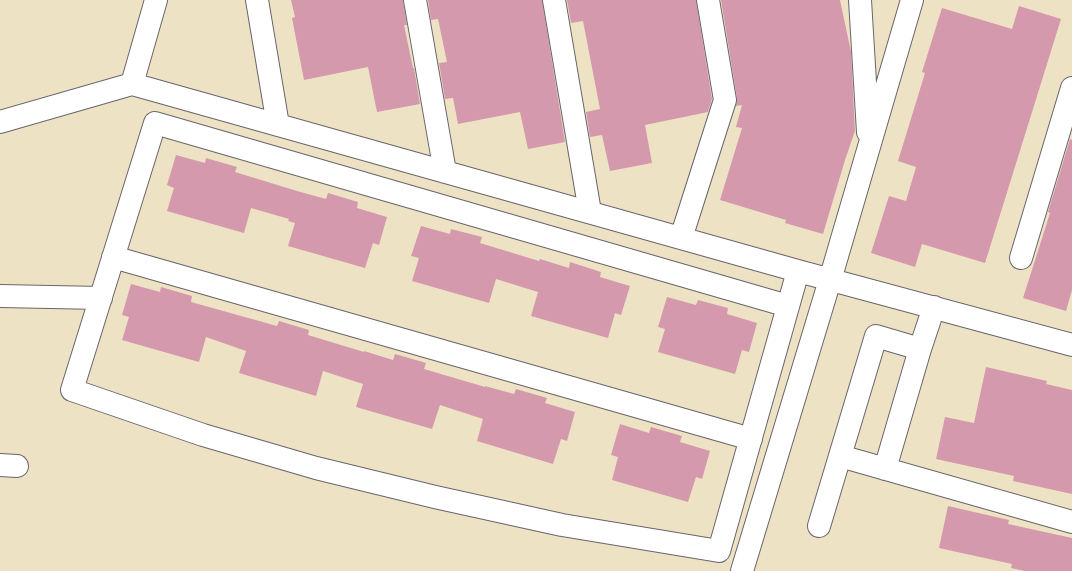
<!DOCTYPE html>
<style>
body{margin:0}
canvas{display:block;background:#eee2c4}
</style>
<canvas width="1072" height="571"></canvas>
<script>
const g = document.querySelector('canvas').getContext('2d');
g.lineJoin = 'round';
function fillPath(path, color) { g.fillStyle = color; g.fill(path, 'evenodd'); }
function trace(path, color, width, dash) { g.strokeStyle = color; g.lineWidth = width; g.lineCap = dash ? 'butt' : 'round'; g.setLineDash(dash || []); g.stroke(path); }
const building = new Path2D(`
 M 291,0 L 403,0 L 407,25 L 404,25 L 413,68 L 414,68 L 420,104 L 377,112 L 368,67 L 304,80 L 292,18 L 295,17 Z
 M 428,0 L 542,0 L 565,142 L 528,149 L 520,112 L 458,124 L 453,98 L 445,99 L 439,63 L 447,62 L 438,19 L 431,20 Z
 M 567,0 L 696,0 L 712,99 L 708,112 L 645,125 L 652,163 L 610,171 L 602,135 L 590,137 L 586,112 L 600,109 L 583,21 L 571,23 Z
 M 721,0 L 840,0 L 851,52 L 855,131 L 845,160 L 823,234 L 785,223 L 786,220 L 720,200 L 742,128 L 736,127 L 742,105 L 736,106 L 737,98 Z
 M 1019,6 L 1061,19 L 985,263 L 922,244 L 915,267 L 871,253 L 889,196 L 906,201 L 916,167 L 898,161 L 925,73 L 922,72 L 942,8 L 1012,29 Z
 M 1070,139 L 1072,140 L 1072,290 L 1066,311 L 1023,298 L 1050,213 L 1048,212 Z
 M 176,155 L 205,163 L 206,158 L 237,167 L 235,172 L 297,191 L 326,199 L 328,193 L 358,202 L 357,208 L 387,217 L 379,245 L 373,243 L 365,268 L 288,246 L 295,223 L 288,221 L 289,219 L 251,208 L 244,233 L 167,211 L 174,188 L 167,185 Z
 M 421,226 L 450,234 L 451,229 L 482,237 L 480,243 L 539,261 L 540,259 L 569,268 L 570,262 L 601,272 L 600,277 L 630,286 L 621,315 L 615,313 L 608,338 L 531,316 L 538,292 L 496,279 L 489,303 L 412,281 L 419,258 L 411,256 Z
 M 131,284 L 160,292 L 161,287 L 192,296 L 191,302 L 277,326 L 279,321 L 309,330 L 308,335 L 364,352 L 364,351 L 393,360 L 395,354 L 426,363 L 424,369 L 485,387 L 485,386 L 514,394 L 516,389 L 547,398 L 545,403 L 575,412 L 567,441 L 561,439 L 553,464 L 477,441 L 483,419 L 440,405 L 432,429 L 356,407 L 363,384 L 323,371 L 316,396 L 239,373 L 246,351 L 206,337 L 199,362 L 122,340 L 129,317 L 122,315 Z
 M 667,297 L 696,305 L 698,300 L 728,308 L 727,314 L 757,323 L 749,352 L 742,350 L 735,374 L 658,352 L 665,329 L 658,327 Z
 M 986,367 L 1047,381 L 1046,384 L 1072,390 L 1072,494 L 1013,481 L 1014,476 L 936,459 L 945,417 L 974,423 Z
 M 620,424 L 649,433 L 651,427 L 682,436 L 680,442 L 710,451 L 702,479 L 696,477 L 688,502 L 612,480 L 618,457 L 611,455 Z
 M 948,506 L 1009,520 L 1008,524 L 1072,538 L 1072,571 L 1025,571 L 1011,568 L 1012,564 L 939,548 Z`);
const minor = new Path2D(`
 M 257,0 L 278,125
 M 415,0 L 445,172
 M 554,0 L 590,212
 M 860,0 L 868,132
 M 132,84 L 156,0
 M 0,122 L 132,84 L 798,271 L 1072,345
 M 681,238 L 725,100 L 708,0
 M 113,257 L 751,439
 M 1021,258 L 1072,88
 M 0,296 L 101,298
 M 788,306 L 155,123 L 72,390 L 203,435 L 316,468 L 435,497 L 562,525 L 719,551 C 745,457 772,364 798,271
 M 920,349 L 934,307
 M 0,465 L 17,466
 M 885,469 L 920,349 L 876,336 L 840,456 L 1072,522
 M 819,526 L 840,456
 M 742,571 L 830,280 L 912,0`);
fillPath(building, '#d499ac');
trace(minor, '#69656b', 24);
trace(minor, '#fff', 22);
</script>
